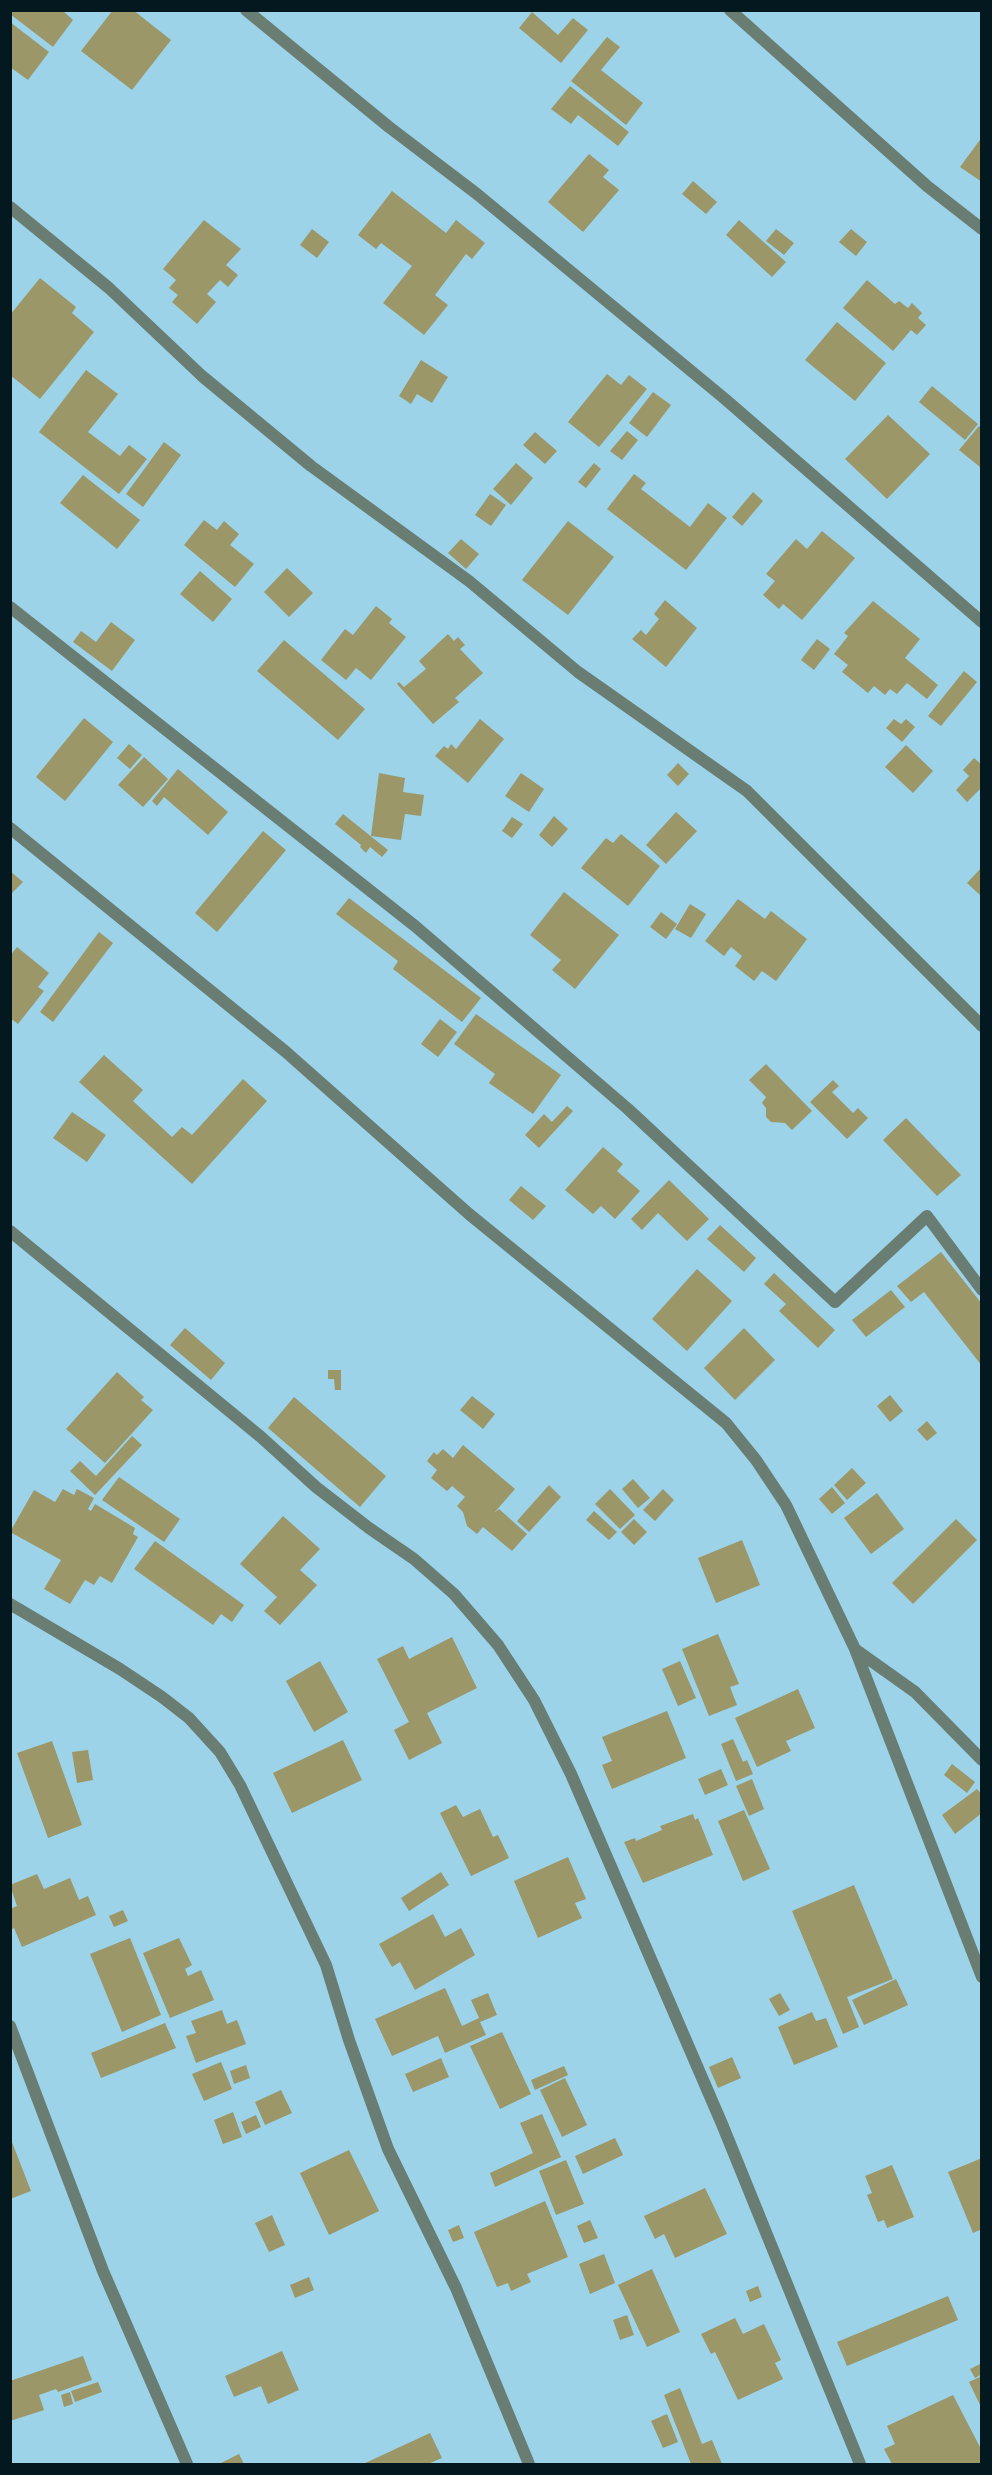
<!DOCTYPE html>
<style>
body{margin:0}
#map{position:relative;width:992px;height:2475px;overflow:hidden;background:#9cd3e8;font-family:"Fira Sans",sans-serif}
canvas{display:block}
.frame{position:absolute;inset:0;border:12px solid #03181f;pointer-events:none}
</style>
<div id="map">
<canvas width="992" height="2475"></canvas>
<div class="frame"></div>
</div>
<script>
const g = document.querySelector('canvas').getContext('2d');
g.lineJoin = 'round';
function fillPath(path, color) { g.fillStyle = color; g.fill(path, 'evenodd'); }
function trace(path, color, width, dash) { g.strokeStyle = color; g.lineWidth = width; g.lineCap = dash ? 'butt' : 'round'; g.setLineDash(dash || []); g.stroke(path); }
const building = new Path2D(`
 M 10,10 L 62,10 L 73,20 L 53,47 L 10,14 Z
 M 113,10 L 133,10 L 171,40 L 132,90 L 81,51 Z
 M 532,12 L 558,35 L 573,18 L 588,30 L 561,63 L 519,28 Z
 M 10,22 L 49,52 L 28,80 L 10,67 Z
 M 607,37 L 620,47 L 601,70 L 643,103 L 626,125 L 571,81 Z
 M 570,86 L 629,132 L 618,146 L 578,115 L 571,124 L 551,109 Z
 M 982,137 L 982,182 L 960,167 Z
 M 589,154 L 609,170 L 603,177 L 619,190 L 583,232 L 548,202 Z
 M 693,181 L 717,202 L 706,214 L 682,194 Z
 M 392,191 L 446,233 L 456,220 L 485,243 L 472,259 L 466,254 L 435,295 L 448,305 L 424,335 L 383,303 L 412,266 L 381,243 L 376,249 L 358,235 Z
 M 204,220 L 241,249 L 226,265 L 238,275 L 228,287 L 220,280 L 207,294 L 216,302 L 197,324 L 172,302 L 178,295 L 169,288 L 176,280 L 163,269 Z
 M 739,220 L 786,262 L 772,277 L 726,235 Z
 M 312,229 L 329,242 L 317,258 L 300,245 Z
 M 776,229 L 794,243 L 784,255 L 766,241 Z
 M 851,229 L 867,242 L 856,256 L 839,242 Z
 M 40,278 L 76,307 L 72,313 L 94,332 L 40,399 L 10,375 L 10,315 Z
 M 867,280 L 895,304 L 899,301 L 908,308 L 912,303 L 922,313 L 918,318 L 926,325 L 917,335 L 911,330 L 893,351 L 843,308 Z
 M 837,322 L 886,363 L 855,401 L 805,360 Z
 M 421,360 L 448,377 L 432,403 L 417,394 L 411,404 L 399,396 Z
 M 86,370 L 118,394 L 88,432 L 120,456 L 129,445 L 147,459 L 119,494 L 39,432 Z
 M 607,374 L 621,385 L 629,375 L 647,389 L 599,447 L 568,422 Z
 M 932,386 L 978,424 L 965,440 L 919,402 Z
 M 653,392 L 671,405 L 647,437 L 629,423 Z
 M 888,415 L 930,454 L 887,499 L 845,459 Z
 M 979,426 L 982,429 L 980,467 L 959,450 Z
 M 627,431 L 638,440 L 622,460 L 610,451 Z
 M 535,432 L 557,451 L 545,464 L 523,445 Z
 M 164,442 L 181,455 L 143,507 L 126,494 Z
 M 516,463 L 533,478 L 511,505 L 493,489 Z
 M 594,463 L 601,469 L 586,488 L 578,482 Z
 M 634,474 L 646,483 L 641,489 L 690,527 L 708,503 L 727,518 L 686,570 L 607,509 Z
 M 83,475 L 140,520 L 117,549 L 60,503 Z
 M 753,492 L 763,501 L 742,526 L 732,517 Z
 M 490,494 L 506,505 L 491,526 L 475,515 Z
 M 204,520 L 217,530 L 224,521 L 239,534 L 230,545 L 254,564 L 235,587 L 184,545 Z
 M 568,521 L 614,557 L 568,615 L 522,580 Z
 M 822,531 L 855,558 L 802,620 L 783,604 L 779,609 L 763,595 L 775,581 L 766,574 L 796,539 L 807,549 Z
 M 461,539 L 479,554 L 466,569 L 448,553 Z
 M 287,568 L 313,593 L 289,617 L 264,592 Z
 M 200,571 L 232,599 L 213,622 L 180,594 Z
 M 665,600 L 697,628 L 666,667 L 632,639 L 641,630 L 646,635 L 659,619 L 654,614 Z
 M 873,601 L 920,639 L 905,658 L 938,685 L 927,699 L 907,683 L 897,694 L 890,689 L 885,695 L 874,686 L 868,693 L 842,672 L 848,665 L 834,654 L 848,636 L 844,633 Z
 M 376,606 L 392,619 L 389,623 L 406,637 L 371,680 L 356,668 L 346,680 L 321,660 L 345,629 L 353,635 Z
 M 111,622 L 135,640 L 112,671 L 73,642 L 81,631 L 96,642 Z
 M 448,634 L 454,641 L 458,637 L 465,645 L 460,649 L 483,673 L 455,698 L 459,702 L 433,724 L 397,684 L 399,682 L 404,687 L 426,669 L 419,661 Z
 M 817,639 L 830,649 L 814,670 L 801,660 Z
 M 284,640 L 365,709 L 338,740 L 257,671 Z
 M 964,671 L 977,682 L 941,726 L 928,716 Z
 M 84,718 L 113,742 L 65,801 L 36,777 Z
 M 480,719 L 504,739 L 468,783 L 435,756 L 444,746 L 448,749 L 451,744 L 456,749 Z
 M 894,719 L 901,724 L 906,719 L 915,727 L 902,742 L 886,728 Z
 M 129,744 L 142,755 L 130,769 L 117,758 Z
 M 906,745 L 933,771 L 913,793 L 885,767 Z
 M 144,757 L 168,779 L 143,807 L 118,785 Z
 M 974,758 L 982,765 L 982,787 L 967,802 L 956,790 L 969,776 L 963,770 Z
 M 678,763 L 689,774 L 678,786 L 667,775 Z
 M 178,769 L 228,812 L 208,835 L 164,797 L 157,806 L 152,801 Z
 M 379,773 L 405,778 L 403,792 L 424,795 L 421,816 L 405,814 L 401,840 L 371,836 Z
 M 521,773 L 544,789 L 529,812 L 505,796 Z
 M 676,812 L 697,831 L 666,864 L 646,845 Z
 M 343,814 L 388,850 L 382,857 L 370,847 L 366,853 L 360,847 L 361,845 L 335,824 Z
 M 554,816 L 568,829 L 552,847 L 539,835 Z
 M 512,817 L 523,824 L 512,838 L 502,831 Z
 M 263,831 L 286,850 L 217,932 L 195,913 Z
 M 621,834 L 660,866 L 628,906 L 581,868 L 606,838 L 613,843 Z
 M 982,867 L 982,894 L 980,895 L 967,883 Z
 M 10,871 L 23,882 L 10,895 Z
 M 564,892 L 619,935 L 575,989 L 552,970 L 561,960 L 530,935 Z
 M 349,898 L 481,998 L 462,1022 L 393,969 L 398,961 L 336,914 Z
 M 738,899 L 765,919 L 771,911 L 807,939 L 776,981 L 762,971 L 754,981 L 735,966 L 742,956 L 731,947 L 724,956 L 705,941 Z
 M 690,904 L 706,914 L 691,938 L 675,929 Z
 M 661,912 L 677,924 L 666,939 L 650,927 Z
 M 99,932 L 113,943 L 53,1022 L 40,1012 Z
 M 17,947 L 49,973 L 38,987 L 44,991 L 18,1024 L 10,1018 L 10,956 Z
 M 476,1014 L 561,1075 L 533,1114 L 489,1083 L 495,1074 L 454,1044 Z
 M 440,1019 L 457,1032 L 438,1057 L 421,1044 Z
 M 104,1055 L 143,1090 L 133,1101 L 172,1137 L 182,1127 L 192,1135 L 243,1079 L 267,1101 L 192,1184 L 79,1082 Z
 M 766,1064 L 812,1111 L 792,1130 L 785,1123 L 771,1122 L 766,1117 L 766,1108 L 762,1103 L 766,1097 L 749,1080 Z
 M 833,1080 L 839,1086 L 832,1092 L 853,1113 L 858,1108 L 868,1118 L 847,1139 L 810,1102 Z
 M 567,1106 L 573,1111 L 539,1148 L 525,1135 L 544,1114 L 552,1122 Z
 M 72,1112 L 106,1135 L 87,1162 L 53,1138 Z
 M 906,1118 L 961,1175 L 937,1196 L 883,1140 Z
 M 603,1147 L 623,1164 L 617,1171 L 640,1191 L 615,1219 L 601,1206 L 593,1214 L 565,1190 Z
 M 669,1180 L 709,1219 L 687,1241 L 658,1213 L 642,1230 L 631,1219 Z
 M 521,1186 L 546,1206 L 533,1220 L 509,1200 Z
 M 720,1225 L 756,1258 L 744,1272 L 707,1239 Z
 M 941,1252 L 982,1304 L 982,1366 L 924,1292 L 911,1302 L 897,1286 Z
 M 697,1269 L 732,1301 L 687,1351 L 652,1319 Z
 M 774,1273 L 835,1330 L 818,1348 L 779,1311 L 786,1304 L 764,1284 Z
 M 891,1290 L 905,1307 L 866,1337 L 852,1320 Z
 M 185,1328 L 225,1363 L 211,1380 L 170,1345 Z
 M 744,1328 L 775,1360 L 735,1400 L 704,1368 Z
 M 328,1370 L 341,1370 L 341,1390 L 335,1390 L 334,1379 L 328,1379 Z
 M 117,1372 L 144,1397 L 141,1400 L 153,1410 L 105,1463 L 66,1429 Z
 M 890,1395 L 903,1411 L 890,1422 L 877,1406 Z
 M 472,1396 L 495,1414 L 483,1429 L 460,1410 Z
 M 294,1397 L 386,1476 L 360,1507 L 268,1428 Z
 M 927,1421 L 937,1433 L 927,1441 L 917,1430 Z
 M 132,1436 L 142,1445 L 95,1495 L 70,1471 L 80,1461 L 96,1476 Z
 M 463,1445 L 515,1489 L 494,1513 L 499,1509 L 527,1534 L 512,1551 L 483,1527 L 477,1534 L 467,1526 L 463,1512 L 457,1506 L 465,1497 L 452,1486 L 447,1491 L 431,1478 L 437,1470 L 427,1461 L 434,1452 L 437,1455 L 443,1449 L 453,1458 Z
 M 852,1468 L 866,1483 L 847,1500 L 834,1485 Z
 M 119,1477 L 180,1519 L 164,1542 L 102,1500 Z
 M 633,1479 L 650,1498 L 638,1508 L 622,1489 Z
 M 549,1485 L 561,1497 L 529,1532 L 517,1521 Z
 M 832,1487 L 845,1503 L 832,1514 L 819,1499 Z
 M 63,1489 L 74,1495 L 77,1489 L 94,1498 L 88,1509 L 91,1511 L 95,1504 L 135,1528 L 133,1534 L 138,1537 L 112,1583 L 100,1576 L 94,1585 L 85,1580 L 70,1604 L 44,1589 L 61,1560 L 10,1532 L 34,1490 L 55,1502 Z
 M 610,1489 L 635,1515 L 620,1529 L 595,1504 Z
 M 663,1489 L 674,1500 L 655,1521 L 643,1510 Z
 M 877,1493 L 904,1529 L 871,1554 L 844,1518 Z
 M 594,1511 L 617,1532 L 609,1540 L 586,1520 Z
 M 283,1516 L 320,1549 L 300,1570 L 317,1585 L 280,1625 L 264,1611 L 277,1597 L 240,1564 Z
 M 634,1519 L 647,1532 L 634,1545 L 621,1532 Z
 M 956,1519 L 977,1540 L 913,1604 L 892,1583 Z
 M 742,1540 L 760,1585 L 716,1603 L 698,1558 Z
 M 155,1541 L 244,1605 L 232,1622 L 221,1614 L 213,1625 L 134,1569 Z
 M 718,1634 L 739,1684 L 730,1687 L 737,1705 L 709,1716 L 682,1649 Z
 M 452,1637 L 477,1688 L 427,1713 L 442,1743 L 409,1760 L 394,1730 L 409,1722 L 377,1659 L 403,1646 L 409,1659 Z
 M 320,1661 L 348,1712 L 314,1732 L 286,1681 Z
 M 680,1661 L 696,1698 L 678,1706 L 662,1669 Z
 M 798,1689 L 815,1728 L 786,1741 L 791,1751 L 757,1767 L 735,1718 Z
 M 667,1711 L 686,1758 L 612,1789 L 602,1765 L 612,1761 L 602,1737 Z
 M 733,1739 L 743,1762 L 747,1760 L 753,1774 L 736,1781 L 721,1744 Z
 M 343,1740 L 362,1780 L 292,1813 L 273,1773 Z
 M 52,1741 L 82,1825 L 48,1838 L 17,1753 Z
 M 88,1750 L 93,1780 L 77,1783 L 72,1752 Z
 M 952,1764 L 975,1782 L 967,1793 L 944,1775 Z
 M 721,1769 L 728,1785 L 705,1795 L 698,1779 Z
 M 752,1779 L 764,1809 L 749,1816 L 736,1786 Z
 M 977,1789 L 982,1795 L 982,1813 L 955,1834 L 942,1815 Z
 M 456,1805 L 463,1817 L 480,1809 L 493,1837 L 498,1835 L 509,1858 L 471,1876 L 440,1813 Z
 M 744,1810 L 770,1869 L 743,1881 L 718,1821 Z
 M 693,1814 L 695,1820 L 698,1818 L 713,1855 L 643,1883 L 624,1842 L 635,1838 L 636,1841 L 662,1830 L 660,1826 Z
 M 568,1857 L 586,1899 L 575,1903 L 582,1918 L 538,1938 L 514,1881 Z
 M 441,1872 L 449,1885 L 409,1911 L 401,1898 Z
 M 37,1874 L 44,1889 L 70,1878 L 79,1900 L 88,1896 L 96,1915 L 22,1947 L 14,1928 L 10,1930 L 10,1909 L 17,1906 L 10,1885 Z
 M 854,1885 L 893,1979 L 847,1997 L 859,2027 L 843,2034 L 792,1911 Z
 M 123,1910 L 128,1921 L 114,1927 L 109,1916 Z
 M 433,1914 L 445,1937 L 461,1928 L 475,1955 L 415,1990 L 400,1962 L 392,1967 L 379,1944 Z
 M 130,1938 L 161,2015 L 122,2032 L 90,1954 Z
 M 179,1938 L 192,1965 L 185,1969 L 188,1976 L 201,1970 L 214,2000 L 170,2018 L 143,1953 Z
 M 896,1979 L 908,2005 L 864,2025 L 852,2000 Z
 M 445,1988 L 462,2026 L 479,2018 L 471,2000 L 488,1993 L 497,2015 L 480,2022 L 486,2035 L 445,2053 L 438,2036 L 392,2056 L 375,2019 Z
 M 780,1993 L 790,2010 L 779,2016 L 769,1999 Z
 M 222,2010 L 227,2024 L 237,2020 L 246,2044 L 196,2063 L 186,2036 L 196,2033 L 191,2021 Z
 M 812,2012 L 816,2021 L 826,2018 L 838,2047 L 794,2065 L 778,2027 Z
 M 165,2023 L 176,2048 L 101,2078 L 91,2053 Z
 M 502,2032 L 531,2094 L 500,2109 L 470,2046 Z
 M 732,2057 L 741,2078 L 718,2088 L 709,2067 Z
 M 441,2058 L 449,2077 L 413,2092 L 405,2074 Z
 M 221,2062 L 232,2089 L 204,2101 L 192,2074 Z
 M 246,2065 L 250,2078 L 234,2084 L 230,2071 Z
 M 564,2066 L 568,2075 L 535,2090 L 531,2080 Z
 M 565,2078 L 587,2125 L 562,2137 L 540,2090 Z
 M 281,2090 L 292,2113 L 265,2125 L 255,2102 Z
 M 233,2112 L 242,2137 L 223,2144 L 214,2120 Z
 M 542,2114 L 561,2157 L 495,2187 L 490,2173 L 533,2153 L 520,2123 Z
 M 256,2115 L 261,2127 L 246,2134 L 241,2122 Z
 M 10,2137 L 31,2191 L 10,2199 Z
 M 615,2138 L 623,2155 L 583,2174 L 575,2156 Z
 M 349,2150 L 379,2211 L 329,2235 L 300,2173 Z
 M 982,2158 L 982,2229 L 973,2233 L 948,2172 Z
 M 566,2160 L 584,2204 L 556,2215 L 539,2171 Z
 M 892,2165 L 914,2217 L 887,2228 L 884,2220 L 878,2222 L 867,2195 L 872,2193 L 865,2176 Z
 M 705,2188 L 727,2234 L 675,2258 L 664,2234 L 655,2239 L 644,2216 Z
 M 545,2201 L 568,2257 L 527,2274 L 531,2282 L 511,2291 L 508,2283 L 497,2287 L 474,2232 Z
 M 272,2215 L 285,2245 L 269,2252 L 255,2223 Z
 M 590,2220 L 598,2238 L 584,2243 L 577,2226 Z
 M 459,2225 L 464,2238 L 453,2242 L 448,2230 Z
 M 604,2254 L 615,2283 L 590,2294 L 579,2264 Z
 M 652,2269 L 680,2332 L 647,2347 L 618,2285 Z
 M 309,2277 L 314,2290 L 295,2298 L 290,2285 Z
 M 758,2286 L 762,2297 L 750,2302 L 746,2291 Z
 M 948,2296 L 958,2320 L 847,2366 L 837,2342 Z
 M 627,2315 L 634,2335 L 620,2340 L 613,2320 Z
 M 735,2318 L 743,2334 L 764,2324 L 781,2360 L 775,2363 L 783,2379 L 738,2400 L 715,2352 L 711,2354 L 701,2334 Z
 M 282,2351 L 299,2390 L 268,2404 L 261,2386 L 234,2397 L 225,2376 Z
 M 83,2356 L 92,2380 L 58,2392 L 56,2389 L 39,2395 L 44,2410 L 10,2421 L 10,2381 Z
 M 980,2364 L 982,2374 L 975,2378 L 970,2369 Z
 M 982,2376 L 982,2409 L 969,2382 Z
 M 98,2382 L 102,2392 L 75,2402 L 71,2391 Z
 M 680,2388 L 702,2444 L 712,2440 L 722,2464 L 691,2464 L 664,2395 Z
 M 70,2392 L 73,2404 L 64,2407 L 61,2395 Z
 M 953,2395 L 982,2451 L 982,2464 L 892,2464 L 884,2449 L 895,2444 L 887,2426 Z
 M 667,2414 L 678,2442 L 663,2448 L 651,2421 Z
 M 430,2433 L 442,2458 L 428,2464 L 363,2464 Z
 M 239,2454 L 244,2464 L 219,2464 Z`);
const minor = new Path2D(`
 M 246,10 L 389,127 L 477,194 L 725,399 L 982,622
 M 730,10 L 927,186 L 982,229
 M 10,207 L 109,288 L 202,376 L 311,466 L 469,581 L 578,672 L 747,791 L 982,1026
 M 10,607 L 415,926 L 628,1109 L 835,1302 L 927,1216 L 982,1290
 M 10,828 L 286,1052 L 469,1214 L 726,1423 L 756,1460 L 786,1505 L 855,1649 L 982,1977
 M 10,1231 L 261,1437 L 316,1487 L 369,1528 L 414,1559 L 454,1594 L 498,1645 L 534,1700 L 571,1774 L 722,2124 L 860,2464
 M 10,1604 L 120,1669 L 162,1697 L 189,1718 L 220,1752 L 240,1785 L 326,1965 L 349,2040 L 388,2149 L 456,2288 L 529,2464
 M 856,1650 L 915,1692 L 982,1760
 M 10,2026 L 103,2271 L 187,2464`);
fillPath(building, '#9b9768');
trace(minor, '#697d73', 12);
</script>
